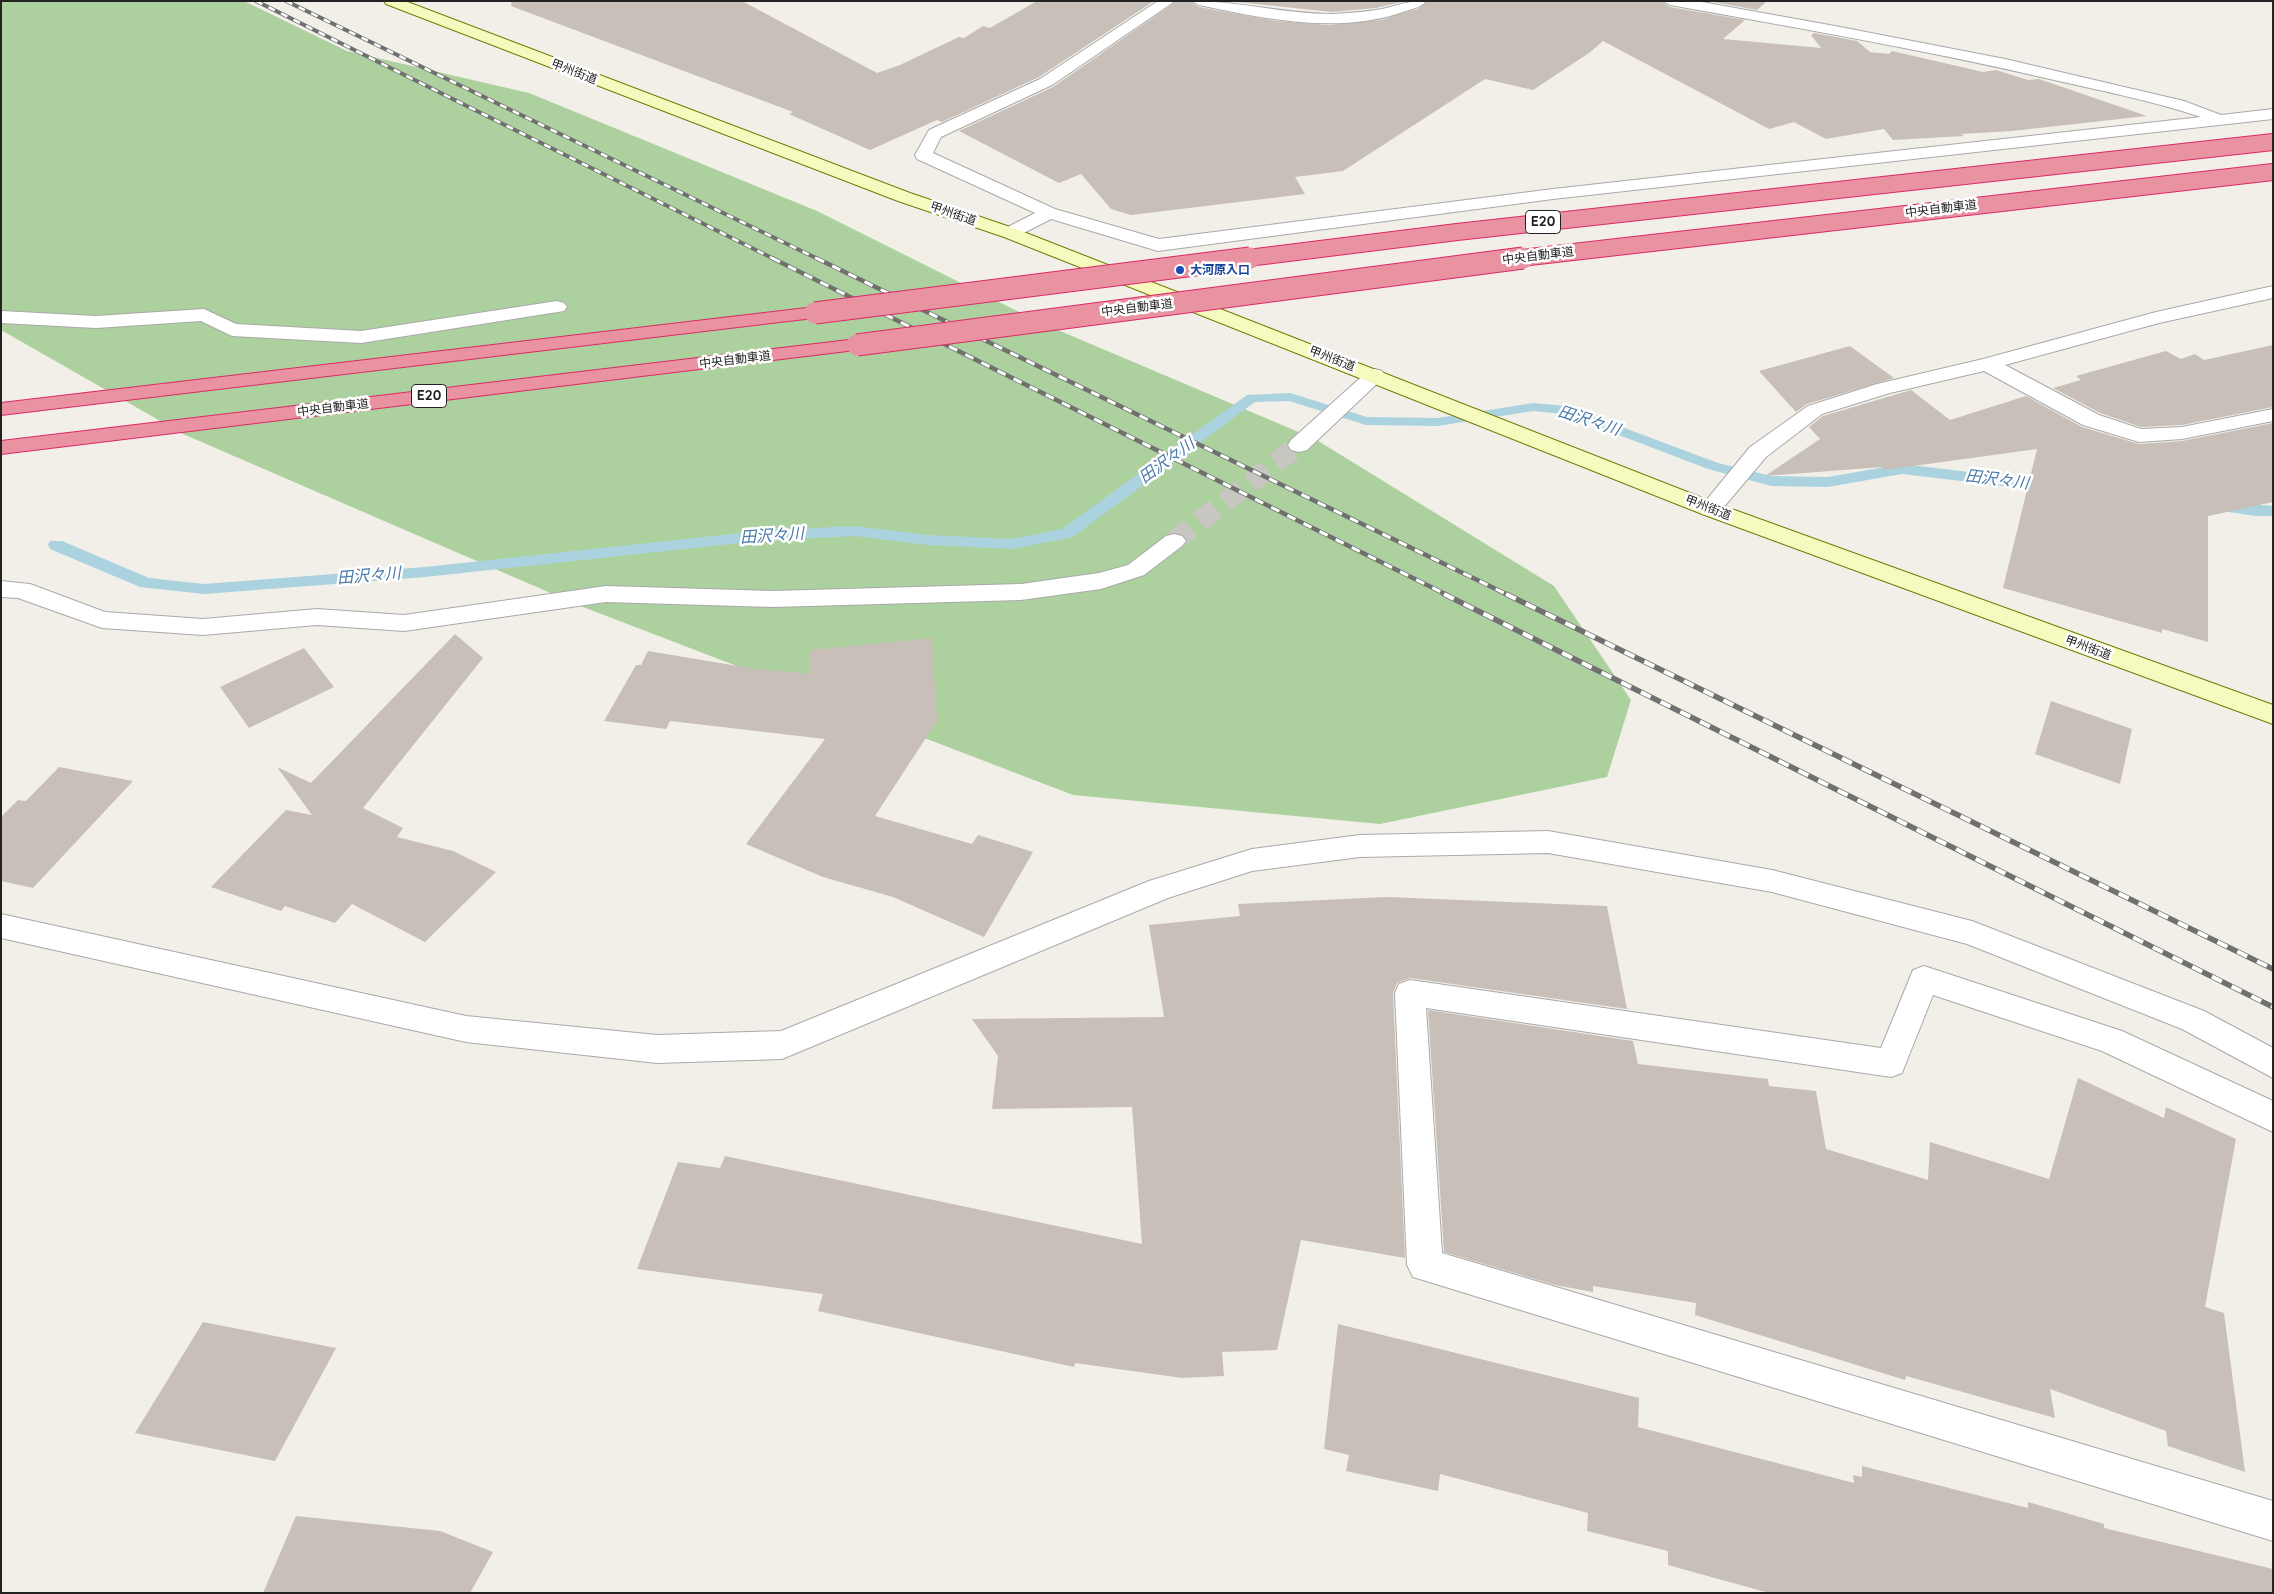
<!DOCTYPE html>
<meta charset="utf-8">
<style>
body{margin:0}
#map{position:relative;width:2274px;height:1594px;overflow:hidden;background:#f2efe9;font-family:Quicksand,sans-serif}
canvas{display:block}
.frame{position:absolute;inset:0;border:2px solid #222;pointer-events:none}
</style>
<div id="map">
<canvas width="2274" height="1594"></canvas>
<div class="frame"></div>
</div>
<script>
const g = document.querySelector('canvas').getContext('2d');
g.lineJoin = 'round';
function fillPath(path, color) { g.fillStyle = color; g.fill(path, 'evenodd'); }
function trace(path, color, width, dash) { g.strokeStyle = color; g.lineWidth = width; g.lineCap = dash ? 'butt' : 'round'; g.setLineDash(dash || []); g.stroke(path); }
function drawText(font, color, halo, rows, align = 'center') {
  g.font = font + ' Quicksand,"Noto Sans JP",sans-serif'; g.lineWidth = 5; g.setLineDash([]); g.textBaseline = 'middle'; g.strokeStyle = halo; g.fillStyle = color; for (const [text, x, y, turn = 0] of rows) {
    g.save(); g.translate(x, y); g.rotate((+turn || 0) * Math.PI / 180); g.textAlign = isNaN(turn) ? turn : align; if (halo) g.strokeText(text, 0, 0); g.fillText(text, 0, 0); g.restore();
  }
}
const forest = new Path2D(`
 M 1,1 L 244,1 L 347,51 L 529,93 L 817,211 L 1039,322 L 1315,439 L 1554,586 L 1631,700 L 1607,777 L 1380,824 L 1073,795 L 583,607 L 183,434 L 1,330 Z`);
const stream = new Path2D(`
 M 1290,393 L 1367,417 L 1438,418 L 1533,403 L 1566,406 L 1718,463 L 1771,476 L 1828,477 L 1902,464 L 2054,482 L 2062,487 L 2054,492 L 1902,474 L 1828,487 L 1771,486 L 1708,469 L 1564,414 L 1533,411 L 1438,426 L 1366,425 L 1289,401 L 1255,402 L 1073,537 L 1012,549 L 928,545 L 854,536 L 759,541 L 425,577 L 204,594 L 140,587 L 50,549 L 48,545 L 50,541 L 62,541 L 149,578 L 204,584 L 425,567 L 759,531 L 854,526 L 928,535 L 1012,539 L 1062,529 L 1247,395 Z
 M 2215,501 L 2273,506 L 2273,516 L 2255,516 L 2210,509 L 2207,506 L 2210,503 Z`);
const building = new Path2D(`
 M 512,1 L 742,1 L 877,73 L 900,65 L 959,37 L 964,38 L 983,26 L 990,28 L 1037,1 L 1154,1 L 1039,77 L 942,122 L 937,120 L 870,150 L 789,114 L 793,112 L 511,6 Z
 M 1177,1 L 1190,1 L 1199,7 L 1276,21 L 1329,25 L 1381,20 L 1417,9 L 1428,1 L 1661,1 L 1670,7 L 1745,20 L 1723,39 L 1821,48 L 1811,35 L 1814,33 L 1857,41 L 1870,52 L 1889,54 L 1892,51 L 1983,72 L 1996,70 L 2028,80 L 2039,79 L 2147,116 L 2012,131 L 1961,134 L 1964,136 L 1893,140 L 1884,129 L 1826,139 L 1794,122 L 1769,129 L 1603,41 L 1589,53 L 1533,90 L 1485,79 L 1343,171 L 1295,177 L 1305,194 L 1131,215 L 1111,209 L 1081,174 L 1059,183 L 959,131 L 1053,87 Z
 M 1228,1 L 1405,1 L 1376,8 L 1332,12 Z
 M 1708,1 L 1767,1 L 1757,10 Z
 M 2273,345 L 2273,407 L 2182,425 L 2141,427 L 2100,413 L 2053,388 L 2081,380 L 2076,376 L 2166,351 L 2181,359 L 2195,354 L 2204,360 Z
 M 1850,346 L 1894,378 L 1807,404 L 1796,412 L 1759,371 Z
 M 1911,390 L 1950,420 L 2026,396 L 2082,427 L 2139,444 L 2182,441 L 2273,423 L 2273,502 L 2208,516 L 2208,642 L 2162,629 L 2162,633 L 2003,588 L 2037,449 L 1884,470 L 1883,467 L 1765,476 L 1820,439 L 1809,427 L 1823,416 Z
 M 455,634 L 483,658 L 363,808 L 403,828 L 397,837 L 453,851 L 496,872 L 425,942 L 352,904 L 335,923 L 285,906 L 281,911 L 211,887 L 286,810 L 312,815 L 277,767 L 311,783 Z
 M 932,638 L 937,721 L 875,816 L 972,844 L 978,835 L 1033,852 L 984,937 L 893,897 L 823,877 L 746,844 L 825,739 L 670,721 L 666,729 L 604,721 L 636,665 L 641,665 L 648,651 L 750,668 L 809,674 L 809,650 Z
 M 304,648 L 334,687 L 249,728 L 220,687 Z
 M 2051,701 L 2132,729 L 2120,784 L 2035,754 Z
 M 59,767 L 133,781 L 33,888 L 1,881 L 1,817 L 18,800 L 26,801 Z
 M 1388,897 L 1607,906 L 1627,1009 L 1410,978 L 1397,983 L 1393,993 L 1405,1258 L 1301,1240 L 1277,1350 L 1222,1352 L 1224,1376 L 1182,1378 L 1075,1363 L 1074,1367 L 818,1311 L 823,1294 L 637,1269 L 678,1162 L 720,1168 L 725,1156 L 1142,1244 L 1132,1107 L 992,1109 L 998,1056 L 972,1019 L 1164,1017 L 1149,925 L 1240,916 L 1238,904 Z
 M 1428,1010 L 1633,1041 L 1638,1064 L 1768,1079 L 1769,1086 L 1816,1091 L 1826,1149 L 1928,1180 L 1930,1142 L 2049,1179 L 2078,1078 L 2164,1118 L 2166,1107 L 2236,1139 L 2205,1307 L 2224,1313 L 2245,1472 L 2168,1446 L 2166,1431 L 2050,1389 L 2055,1418 L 1906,1376 L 1905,1380 L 1695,1315 L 1696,1303 L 1593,1286 L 1593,1292 L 1555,1285 L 1444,1252 Z
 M 203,1322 L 336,1348 L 275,1461 L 135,1433 Z
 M 1338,1324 L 1639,1398 L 1638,1427 L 1854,1483 L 1853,1475 L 1862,1477 L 1862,1466 L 2028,1508 L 2028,1502 L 2104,1524 L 2104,1528 L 2273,1569 L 2273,1593 L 1769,1593 L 1668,1565 L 1668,1551 L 1587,1531 L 1588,1513 L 1440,1474 L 1438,1491 L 1346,1471 L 1349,1455 L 1324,1449 Z
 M 296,1516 L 440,1531 L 493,1552 L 470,1593 L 263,1593 Z`);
const streetTunnel = new Path2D(`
 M 1174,541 L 1299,445`);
const street = new Path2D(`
 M 1158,1 L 1175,1 L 1052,85 L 941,137 L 933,153 L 1055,209 L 1159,239 L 1553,189 L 2201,117 C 2153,101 2103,91 2054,80 C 1927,50 1798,28 1670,5 L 1663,1 L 1696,1 L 1835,26 L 2005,59 L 2184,101 L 2221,115 L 2273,109 L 2273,119 L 1553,199 L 1158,251 L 1051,219 L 1016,237 L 1004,237 L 1001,233 L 1004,229 L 1035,213 L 917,159 L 915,155 L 929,130 L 1040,79 Z
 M 1192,1 C 1239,1 1285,14 1332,14 C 1349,13 1366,12 1382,9 C 1400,5 1406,1 1426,1 C 1422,7 1412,9 1406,11 C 1340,35 1265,19 1199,5 Z
 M 2273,286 L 2273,298 L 2159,323 L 2005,365 L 2099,415 L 2141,429 L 2182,427 L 2273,409 L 2273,421 L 2182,439 L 2139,442 L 2083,425 L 1984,371 L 1890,393 L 1822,414 L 1766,457 L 1718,514 L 1710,516 L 1702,514 L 1699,509 L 1750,447 L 1808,406 L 1877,384 L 1983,359 L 2156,312 Z
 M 557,301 L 564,303 L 567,307 L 564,311 L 361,343 L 232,336 L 201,321 L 96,328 L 1,323 L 1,311 L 96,316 L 204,309 L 236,324 L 361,331 Z
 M 1375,369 L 1382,371 L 1385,375 L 1382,379 L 1307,450 L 1299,452 L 1291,450 L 1288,445 L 1291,440 L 1368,371 Z
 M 1174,534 L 1182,536 L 1186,541 L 1182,546 L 1144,575 L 1101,589 L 1021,600 L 773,607 L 606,602 L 404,631 L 317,625 L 203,635 L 102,628 L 18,598 L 1,597 L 1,581 L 30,584 L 105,612 L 203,619 L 317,609 L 404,615 L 606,586 L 773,591 L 1021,584 L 1099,573 L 1128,565 L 1166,536 Z
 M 1548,831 L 1772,870 L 1972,921 L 2204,1011 L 2273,1048 L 2273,1078 L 2182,1029 L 1967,944 L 1772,892 L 1548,853 L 1360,857 L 1252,871 L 1168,898 L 782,1059 L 657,1063 L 466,1042 L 1,938 L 1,914 L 466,1016 L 657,1035 L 781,1031 L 1149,881 L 1252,849 L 1360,835 Z
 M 1924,966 L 2122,1031 L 2273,1101 L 2273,1132 L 2102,1051 L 1933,995 L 1902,1073 L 1891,1077 L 1426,1008 L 1442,1253 L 2273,1501 L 2273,1541 L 1413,1277 L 1407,1265 L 1395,993 L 1399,984 L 1410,980 L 1881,1048 L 1913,970 Z`);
const secondary = new Path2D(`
 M 384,1 L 405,1 L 910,193 L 1016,229 L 1718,504 L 2273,705 L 2273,724 L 1702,514 L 1004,237 L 898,201 L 386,4 Z`);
const highway = new Path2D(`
 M 815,307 L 822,309 L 825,313 L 822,317 L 1,415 L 1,403 Z
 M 857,339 L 864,341 L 867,345 L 864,349 L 1,454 L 1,441 Z`);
const railFar2 = new Path2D(`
 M 256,1 L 774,259
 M 286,1 L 818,259`);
const railFar1 = new Path2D(`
 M 772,258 L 1447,595
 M 816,258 L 1508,595`);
const rail = new Path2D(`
 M 1444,594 L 2273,1007
 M 1506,594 L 2273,969`);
const highwayBridgeFar1 = new Path2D(`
 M 1240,259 L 1457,232 L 2273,142
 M 1512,259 L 2273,172`);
const highwayBridge = new Path2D(`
 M 815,313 L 1250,258
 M 857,345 L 1523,258`);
const markers = [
 [1180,270,5,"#1a4fb4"]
];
const farStreetnames = [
 ["甲州街道",574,72,21],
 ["中央自動車道",1941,209,-7],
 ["甲州街道",953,214,19],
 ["中央自動車道",1538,256,-7],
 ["中央自動車道",1137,308,-7],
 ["甲州街道",1332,359,21],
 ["中央自動車道",735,360,-7],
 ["中央自動車道",333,408,-7],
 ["甲州街道",1708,508,21],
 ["甲州街道",2088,648,20]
];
const farTransitnames = [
 ["大河原入口",1190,270]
];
const shields = [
 [1543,222,35],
 [429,396,35]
];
const shieldNames = [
 ["E20",1543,222],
 ["E20",429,396]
];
const waterNames = [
 ["田沢々川",1589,421,18],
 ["田沢々川",1167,461,-36],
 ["田沢々川",1997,480,7],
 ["田沢々川",772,536,-4],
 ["田沢々川",369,576,-5]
];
fillPath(forest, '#add19e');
fillPath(stream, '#aad3df');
fillPath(building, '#c7bfb8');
trace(streetTunnel, '#c8c6c1', 21, [21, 11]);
trace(street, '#a9a9a9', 2);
trace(secondary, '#707d05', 2);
trace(highway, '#dc2a67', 2);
fillPath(street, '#fff');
fillPath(secondary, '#f7fabf');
fillPath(highway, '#e892a2');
trace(railFar2, '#707070', 4);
trace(railFar1, '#707070', 4.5);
trace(rail, '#707070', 5.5);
trace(railFar2, '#fff', 2.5, [7]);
trace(railFar1, '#fff', 3, [9]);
trace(rail, '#fff', 4, [11]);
trace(highwayBridgeFar1, '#dc2a67', 18, []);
trace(highwayBridge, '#dc2a67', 23, []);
trace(highwayBridgeFar1, '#e892a2', 16);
trace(highwayBridge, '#e892a2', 21);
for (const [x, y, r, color] of markers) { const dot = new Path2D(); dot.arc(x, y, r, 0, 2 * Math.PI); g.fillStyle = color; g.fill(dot); trace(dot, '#fff', 2); }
drawText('12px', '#222', '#fff', farStreetnames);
drawText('bold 12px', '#164399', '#fff', farTransitnames, 'left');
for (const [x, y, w] of shields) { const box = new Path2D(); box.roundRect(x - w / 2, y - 11.5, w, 23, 4); g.fillStyle = '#fff'; g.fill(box); trace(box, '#222', 1); }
drawText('bold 14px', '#222', null, shieldNames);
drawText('italic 16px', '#4a7aab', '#fff', waterNames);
</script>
